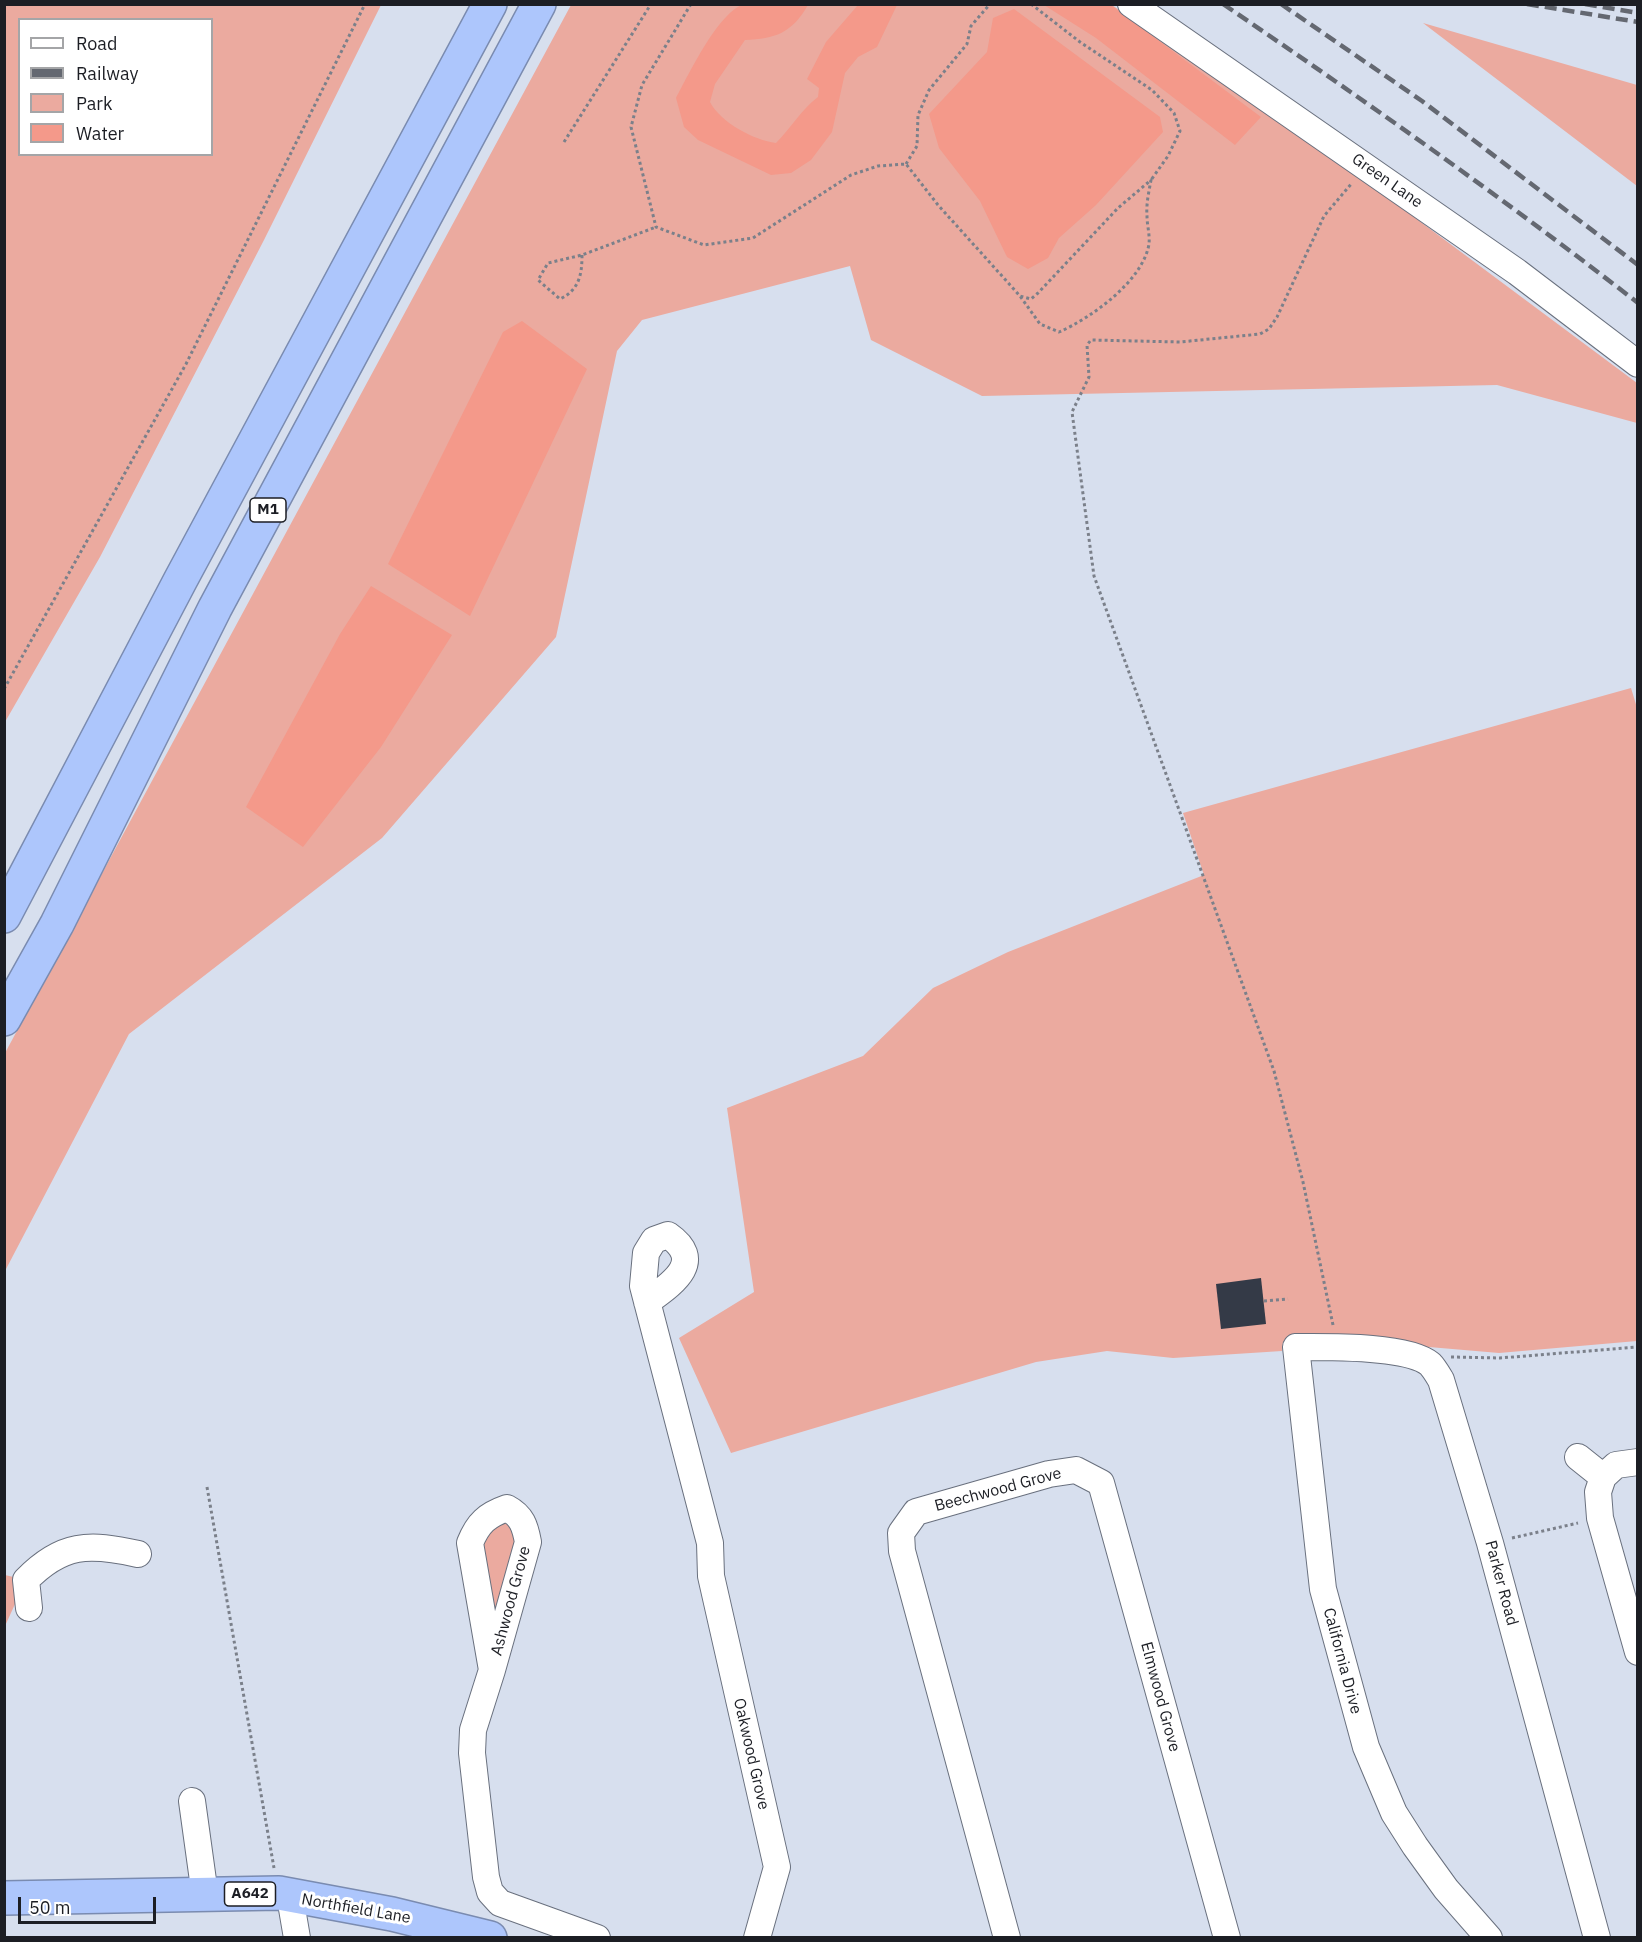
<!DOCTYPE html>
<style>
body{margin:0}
#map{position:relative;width:1642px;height:1942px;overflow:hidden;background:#d7dfee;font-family:"IBM Plex Sans",sans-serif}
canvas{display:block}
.frame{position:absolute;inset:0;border:6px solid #1c1e24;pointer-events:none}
.legend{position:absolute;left:18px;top:18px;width:195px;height:138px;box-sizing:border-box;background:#fff;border:2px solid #a4a5a7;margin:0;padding:8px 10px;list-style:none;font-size:18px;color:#1c1e24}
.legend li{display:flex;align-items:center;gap:12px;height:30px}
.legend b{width:30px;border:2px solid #a4a5a7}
.scale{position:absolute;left:18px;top:1897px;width:138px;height:27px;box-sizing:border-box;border:3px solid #1c1e24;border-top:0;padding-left:8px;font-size:18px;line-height:21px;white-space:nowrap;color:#1c1e24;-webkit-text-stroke:4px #fff;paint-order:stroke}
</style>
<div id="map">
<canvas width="1642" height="1942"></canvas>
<div class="frame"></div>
<ul class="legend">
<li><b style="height:8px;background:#fff"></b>Road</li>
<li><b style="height:8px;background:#646871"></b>Railway</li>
<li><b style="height:16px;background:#ebaa9f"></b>Park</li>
<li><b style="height:16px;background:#f4998a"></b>Water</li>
</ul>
<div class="scale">50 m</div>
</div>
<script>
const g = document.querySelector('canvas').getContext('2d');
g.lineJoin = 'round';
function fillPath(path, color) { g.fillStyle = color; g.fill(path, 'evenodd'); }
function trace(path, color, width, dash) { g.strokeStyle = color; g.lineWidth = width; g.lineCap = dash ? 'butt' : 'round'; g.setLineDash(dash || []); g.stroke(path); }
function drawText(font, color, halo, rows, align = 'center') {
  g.font = font + ' "IBM Plex Sans",sans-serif'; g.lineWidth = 6; g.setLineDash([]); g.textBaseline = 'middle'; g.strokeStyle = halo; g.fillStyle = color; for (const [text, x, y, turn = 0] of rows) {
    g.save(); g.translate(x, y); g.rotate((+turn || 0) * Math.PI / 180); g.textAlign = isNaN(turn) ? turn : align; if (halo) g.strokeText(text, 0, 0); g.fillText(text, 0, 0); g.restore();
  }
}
const green = new Path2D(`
 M 4,5 L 381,5 L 264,240 L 100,557 L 5,722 ZM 20,20 L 212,20 L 212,154 L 20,154 Z
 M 571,5 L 1112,5 L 1371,185 L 1637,383 L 1637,423 L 1497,385 L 982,396 L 871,340 L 850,266 L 642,320 L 617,351 L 556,637 L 382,838 L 129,1034 L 5,1271 L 5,1053 Z
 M 1423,23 L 1637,85 L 1637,186 Z
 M 1631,688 L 1638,711 L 1637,1341 L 1499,1353 L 1359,1341 L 1283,1342 L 1282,1351 L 1173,1358 L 1107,1351 L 1036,1362 L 731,1453 L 679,1338 L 754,1292 L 727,1108 L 863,1056 L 933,988 L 1008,952 L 1204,875 L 1183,813 Z
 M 491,1513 L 526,1528 L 492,1670 L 477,1525 Z
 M 5,1575 L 26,1580 L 5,1626 Z`);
const water = new Path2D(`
 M 773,4 L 808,5 C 792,33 775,39 745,40 L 715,84 L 710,102 C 721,123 754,140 776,143 C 791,128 801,110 818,97 L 819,88 L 807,79 L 826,42 L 858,5 L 897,5 L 877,47 L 858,57 L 845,73 L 832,132 L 811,160 L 791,173 L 771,175 L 698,140 L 684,127 L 676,98 C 688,76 719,10 745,4 C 754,3 765,7 773,4 Z
 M 1044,5 L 1111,5 L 1261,117 L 1235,145 L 1096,38 Z
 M 1014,9 L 1160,117 L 1163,132 L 1096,205 L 1059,238 L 1048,258 L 1028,269 L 1007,257 L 980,201 L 939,148 L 929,114 L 987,52 L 993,18 Z
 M 522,321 L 587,369 L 470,616 L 388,564 L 503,332 Z
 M 371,586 L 452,635 L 381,747 L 303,847 L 246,807 L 340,634 Z`);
const building = new Path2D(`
 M 1261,1278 L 1266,1324 L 1221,1329 L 1216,1284 Z`);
const path = new Path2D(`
 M 691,4 L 642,85 L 631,127 L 656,227 L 704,245 L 753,238 L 851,175 L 878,166 L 906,164 L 938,205 L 1020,296 L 1040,324 L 1059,332 C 1091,318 1143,281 1149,244 C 1150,235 1147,225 1147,216 C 1146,204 1149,191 1151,180 L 1118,208 L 1038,293 L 1031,299 L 1020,296
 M 1031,4 L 1080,42 L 1152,90 L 1174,113 L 1180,131 L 1168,156 L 1151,180
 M 564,142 L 651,4
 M 906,164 L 917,146 L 918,115 L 929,90 L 967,44 L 971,26 L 990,4
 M 582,255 C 582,275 579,290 560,299 L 538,280 L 548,263 L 582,255 L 656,227
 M 4,689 L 186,364 L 365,4
 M 1264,1301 L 1288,1299
 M 1333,1325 L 1303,1182 L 1274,1071 L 1094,576 L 1072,412 L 1089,377 L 1087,345 L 1091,340 L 1180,342 L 1260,334 L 1269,329 L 1277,317 L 1324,216 L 1352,183
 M 1451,1357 L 1500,1358 L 1638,1347
 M 207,1487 L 274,1868
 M 1512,1538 L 1578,1523`);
const minor = new Path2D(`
 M 1131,4 L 1517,272 L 1638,364
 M 647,1302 C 670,1285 707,1262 668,1235 L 654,1240 L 646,1253 L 643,1286 L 710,1543 L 711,1576 L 777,1867 L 757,1938
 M 1578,1457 L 1603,1477 L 1598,1492 L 1600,1518 L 1638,1652
 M 1603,1477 L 1616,1465 L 1638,1462
 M 29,1608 L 26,1580 C 62,1543 89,1543 138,1554
 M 492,1670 L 528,1542 C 525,1526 522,1516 507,1508 C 487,1515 478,1523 470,1543 L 492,1670 L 473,1730 L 472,1753 L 486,1877 L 490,1892 L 500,1903 L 597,1938
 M 192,1801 L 205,1895
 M 290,1897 L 297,1938
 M 1007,1938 L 902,1551 L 901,1533 L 916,1512 L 1049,1474 L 1076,1470 L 1101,1483 L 1227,1938
 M 1489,1938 L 1446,1889 L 1415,1846 L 1394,1813 L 1366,1747 L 1323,1589 L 1296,1347 C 1326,1347 1407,1345 1430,1364 C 1434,1368 1438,1375 1441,1380 L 1490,1543 L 1597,1938`);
const highway = new Path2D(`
 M 4,916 L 181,579 L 490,4
 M 4,1019 L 57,924 L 215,608 L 539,4
 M 4,1898 L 279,1893 L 392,1914 L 490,1938`);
const rail = new Path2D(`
 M 1223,4 C 1364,100 1503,198 1638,303
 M 1281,4 L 1422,101 L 1638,265
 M 1527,4 L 1638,22
 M 1585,4 L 1638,13`);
const shields = [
 [268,510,36],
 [250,1894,51]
];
const shieldNames = [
 ["M1",268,510],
 ["A642",250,1894]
];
const streetNames = [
 ["Green Lane",1387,181,35],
 ["Beechwood Grove",998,1490,-15],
 ["Parker Road",1501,1583,75],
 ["Ashwood Grove",511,1601,-75],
 ["California Drive",1342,1661,75],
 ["Elmwood Grove",1160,1697,75],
 ["Oakwood Grove",751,1754,77],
 ["Northfield Lane",356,1909,10]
];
fillPath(green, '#ebaa9f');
fillPath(water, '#f4998a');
fillPath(building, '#343a47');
trace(minor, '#69707e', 28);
trace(highway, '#7a8bb0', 36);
trace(path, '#7b808a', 3, [3, 3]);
trace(minor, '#fff', 26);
trace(highway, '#adc6fc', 33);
trace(rail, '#646871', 4.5, [12, 6]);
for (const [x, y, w] of shields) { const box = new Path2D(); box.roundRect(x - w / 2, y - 12, w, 24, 4.5); g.fillStyle = '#fff'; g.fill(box); trace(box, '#1c1e24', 1.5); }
drawText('bold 15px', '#1c1e24', null, shieldNames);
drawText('16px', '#1c1e24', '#fff', streetNames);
</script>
